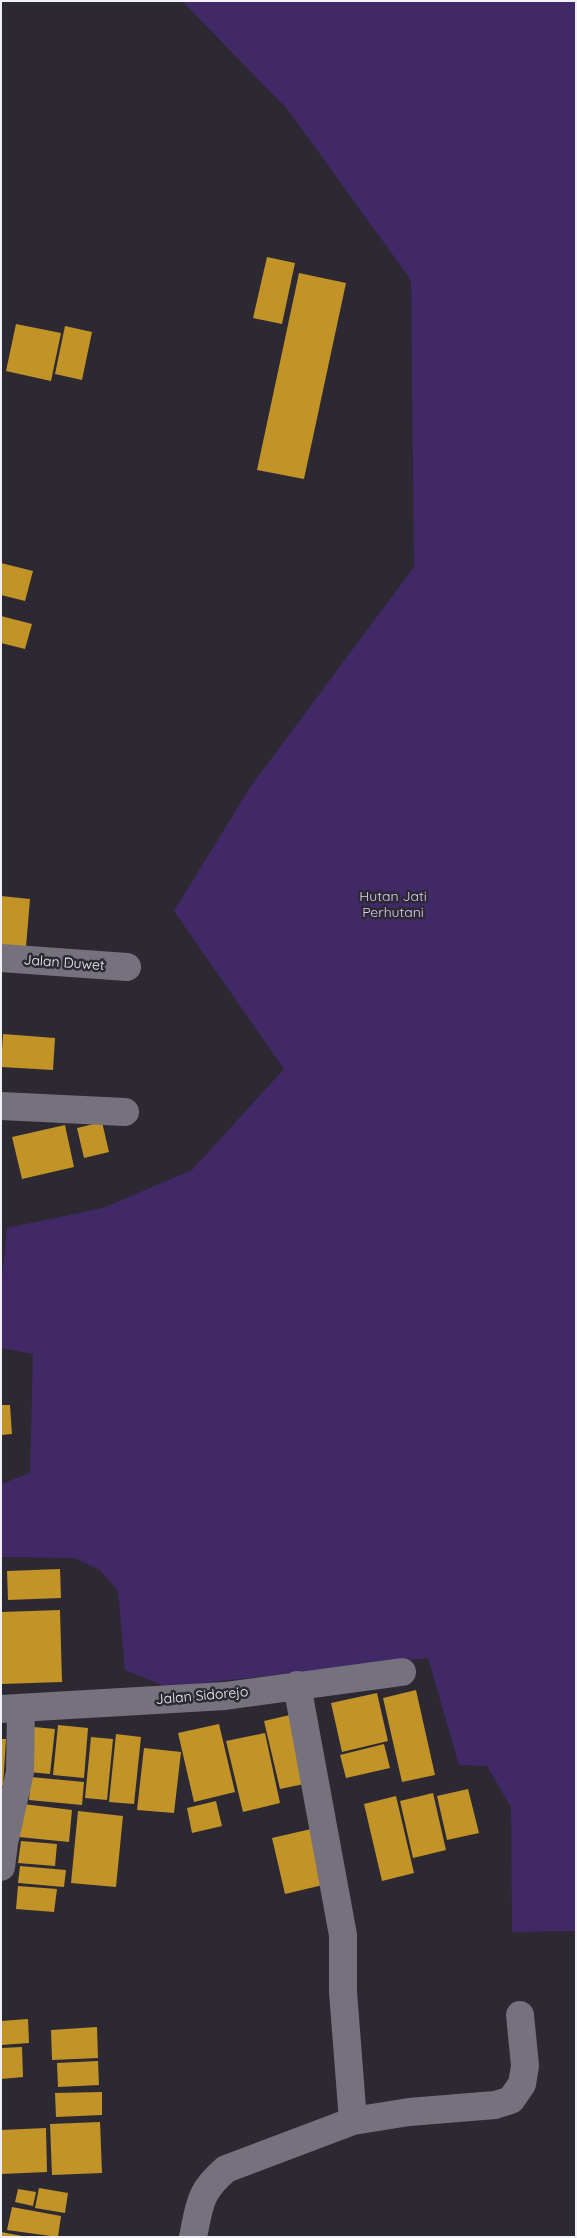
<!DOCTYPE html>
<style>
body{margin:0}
#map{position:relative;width:577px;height:2238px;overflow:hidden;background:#2c2933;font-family:Quicksand,sans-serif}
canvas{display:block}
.frame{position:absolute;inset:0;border:2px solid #f1f0f7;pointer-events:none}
</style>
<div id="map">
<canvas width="577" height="2238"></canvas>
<div class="frame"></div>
</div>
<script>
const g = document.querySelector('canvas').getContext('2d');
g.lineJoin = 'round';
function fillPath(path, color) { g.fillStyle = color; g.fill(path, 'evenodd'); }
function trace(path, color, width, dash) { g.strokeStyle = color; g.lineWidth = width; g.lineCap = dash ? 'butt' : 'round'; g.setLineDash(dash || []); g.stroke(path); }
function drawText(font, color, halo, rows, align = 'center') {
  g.font = font + ' Quicksand,sans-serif'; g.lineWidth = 5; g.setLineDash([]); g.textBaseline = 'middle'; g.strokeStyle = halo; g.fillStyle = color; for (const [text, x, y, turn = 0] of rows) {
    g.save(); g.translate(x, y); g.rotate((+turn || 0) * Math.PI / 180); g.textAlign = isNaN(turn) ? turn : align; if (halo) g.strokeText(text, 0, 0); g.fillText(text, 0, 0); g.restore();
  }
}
const green = new Path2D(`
 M 182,1 L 576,1 L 576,1931 L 512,1932 L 511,1807 L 487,1766 L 459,1765 L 428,1658 L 167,1687 L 125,1670 L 118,1591 L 100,1570 L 75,1558 L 1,1557 L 1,1484 L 30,1473 L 33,1354 L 1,1348 L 1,1290 L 7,1228 L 103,1208 L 192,1170 L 284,1069 L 174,911 L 251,786 L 414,567 L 411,280 L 288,110 Z`);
const building = new Path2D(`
 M 267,257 L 295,263 L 282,324 L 253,318 Z
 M 299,273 L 346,283 L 304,479 L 257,470 Z
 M 16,324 L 61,333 L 51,381 L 6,371 Z
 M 65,326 L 92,332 L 82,380 L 55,374 Z
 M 1,563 L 33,571 L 25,601 L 1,595 Z
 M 1,616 L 32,624 L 25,649 L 1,643 Z
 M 1,896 L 30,899 L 26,947 L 1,945 Z
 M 3,1034 L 55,1038 L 53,1070 L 1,1067 Z
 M 102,1122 L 109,1152 L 84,1158 L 77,1128 Z
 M 65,1125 L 74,1167 L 22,1179 L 12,1137 Z
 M 1,1405 L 10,1405 L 12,1434 L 1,1435 Z
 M 60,1569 L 61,1598 L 8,1600 L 7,1571 Z
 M 60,1610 L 62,1682 L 1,1684 L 1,1612 Z
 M 416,1690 L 435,1775 L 402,1782 L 383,1698 Z
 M 377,1693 L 388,1741 L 342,1752 L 331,1703 Z
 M 294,1714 L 309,1783 L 280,1789 L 264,1721 Z
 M 219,1724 L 235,1792 L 194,1802 L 178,1733 Z
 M 58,1725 L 88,1728 L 84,1778 L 53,1775 Z
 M 34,1727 L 55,1729 L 50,1774 L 29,1772 Z
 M 265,1733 L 280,1803 L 243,1812 L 226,1741 Z
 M 116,1734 L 141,1737 L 134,1804 L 109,1802 Z
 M 91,1737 L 113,1739 L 107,1800 L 85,1798 Z
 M 1,1739 L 6,1739 L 3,1786 L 1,1786 Z
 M 384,1744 L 390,1768 L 346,1778 L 340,1755 Z
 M 144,1748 L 181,1752 L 174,1813 L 137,1810 Z
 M 31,1777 L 84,1782 L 82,1805 L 29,1800 Z
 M 468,1789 L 479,1833 L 447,1840 L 437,1796 Z
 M 433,1793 L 446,1850 L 413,1858 L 400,1801 Z
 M 396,1796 L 414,1873 L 382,1881 L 364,1804 Z
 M 216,1801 L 222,1826 L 192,1833 L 187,1808 Z
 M 23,1804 L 72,1810 L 69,1842 L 19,1837 Z
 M 78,1811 L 123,1816 L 116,1887 L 71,1883 Z
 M 311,1829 L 323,1885 L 285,1894 L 272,1838 Z
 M 21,1841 L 57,1844 L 55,1866 L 18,1863 Z
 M 20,1866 L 66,1870 L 64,1887 L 18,1883 Z
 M 18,1886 L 57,1889 L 54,1912 L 16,1909 Z
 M 28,2019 L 29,2043 L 1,2045 L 1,2021 Z
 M 97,2027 L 98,2058 L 52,2060 L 51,2030 Z
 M 22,2047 L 23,2077 L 1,2079 L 1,2048 Z
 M 98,2061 L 99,2085 L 58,2087 L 57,2063 Z
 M 102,2092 L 102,2115 L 56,2117 L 55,2093 Z
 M 100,2122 L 102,2173 L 52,2175 L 50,2124 Z
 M 46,2128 L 47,2172 L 1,2174 L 1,2130 Z
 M 39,2188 L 68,2193 L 65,2213 L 35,2208 Z
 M 18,2189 L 36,2192 L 33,2206 L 15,2202 Z
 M 12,2207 L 61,2216 L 58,2237 L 7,2230 Z
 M 1,2232 L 22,2236 L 22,2237 L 1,2237 Z`);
const minor = new Path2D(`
 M 1,958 L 127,967
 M 1,1106 L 125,1112
 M 297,1685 L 343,1935 L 343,1992 L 353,2121 L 409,2112 L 495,2105 L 511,2100 L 522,2084 L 525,2066 L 520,2015
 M 1,1709 L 225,1696 L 402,1672
 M 1,1867 L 4,1843 L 20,1772 L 21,1708
 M 193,2237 C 200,2204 199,2192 226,2169 L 353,2121`);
const parkNames = [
 ["Hutan Jati",393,897],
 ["Perhutani",393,913]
];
const streetNames = [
 ["Jalan Duwet",64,963,4],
 ["Jalan Sidorejo",202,1696,-5]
];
fillPath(green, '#412968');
fillPath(building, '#c29327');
trace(minor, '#75727e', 28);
drawText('14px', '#daccfa', '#2c2933', parkNames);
drawText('14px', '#f1f0f7', '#2c2933', streetNames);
</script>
